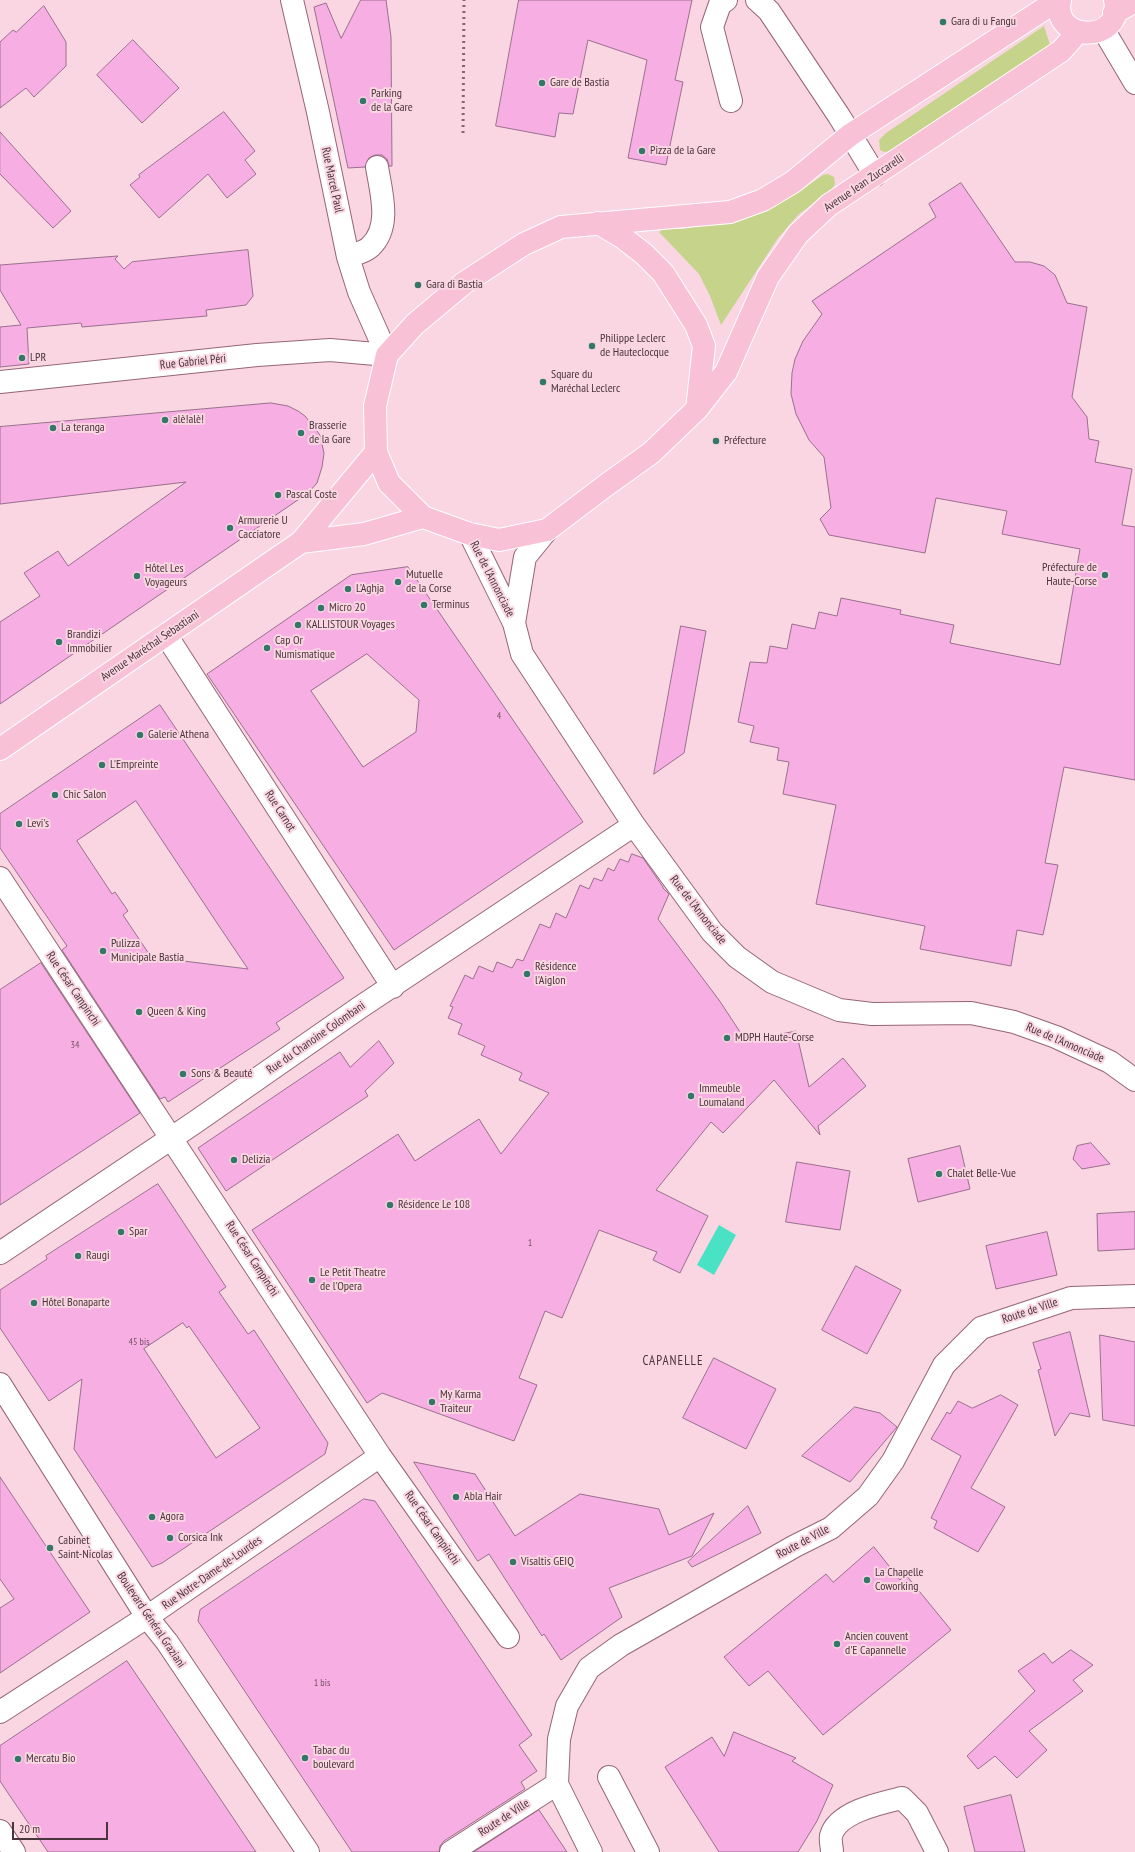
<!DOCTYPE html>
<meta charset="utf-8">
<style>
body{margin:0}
#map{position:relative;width:1135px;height:1852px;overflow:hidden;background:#f9d6e1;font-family:"PT Sans Narrow",sans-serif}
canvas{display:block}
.scale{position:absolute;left:12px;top:1822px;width:96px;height:18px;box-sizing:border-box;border:2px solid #4b353c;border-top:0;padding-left:5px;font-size:12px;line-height:14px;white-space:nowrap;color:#4b353c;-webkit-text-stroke:3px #f9d6e1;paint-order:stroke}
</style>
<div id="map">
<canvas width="1135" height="1852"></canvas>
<div class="scale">20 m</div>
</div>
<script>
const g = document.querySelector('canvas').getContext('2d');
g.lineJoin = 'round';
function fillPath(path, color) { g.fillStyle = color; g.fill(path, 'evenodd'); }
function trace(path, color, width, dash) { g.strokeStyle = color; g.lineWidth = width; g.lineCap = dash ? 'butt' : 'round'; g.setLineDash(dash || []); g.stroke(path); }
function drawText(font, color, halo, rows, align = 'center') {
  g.font = font + ' "PT Sans Narrow",sans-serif'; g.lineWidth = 4; g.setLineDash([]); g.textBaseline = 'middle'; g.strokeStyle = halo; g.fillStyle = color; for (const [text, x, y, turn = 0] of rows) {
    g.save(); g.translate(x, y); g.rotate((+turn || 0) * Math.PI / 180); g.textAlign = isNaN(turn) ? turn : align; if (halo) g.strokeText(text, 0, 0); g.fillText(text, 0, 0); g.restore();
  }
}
const green = new Path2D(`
 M 1044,26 L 1050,45 L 895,151 L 884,152 L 880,150 L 879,140 L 886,133 Z
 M 828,174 L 834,177 L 835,184 L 832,189 L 798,215 L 778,238 L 721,325 L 710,296 L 699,274 L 659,232 L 663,229 L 683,229 L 742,219 L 770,208 L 800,191 L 823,175 Z`);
const water = new Path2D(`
 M 719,1225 L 736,1235 L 714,1275 L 697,1265 Z`);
const building = new Path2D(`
 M 361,0 L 386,0 L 391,37 L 392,166 L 389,166 L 387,159 L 382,155 L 375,155 L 369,158 L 365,167 L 348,168 L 314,7 L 326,3 L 341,38 Z
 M 519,0 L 692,0 L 675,80 L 683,82 L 666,165 L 628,158 L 647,60 L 588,40 L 573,114 L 559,113 L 555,137 L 496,126 Z
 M 44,6 L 66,42 L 66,66 L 34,97 L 26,88 L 0,108 L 0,42 L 13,30 L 16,32 Z
 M 133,40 L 179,88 L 142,123 L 97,75 Z
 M 224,112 L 255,151 L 245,160 L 256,174 L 227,198 L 208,174 L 159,218 L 130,185 L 140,177 L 139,175 Z
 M 0,132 L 71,211 L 53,228 L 0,174 Z
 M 961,183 L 1015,262 L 1030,262 L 1044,266 L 1055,275 L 1067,303 L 1087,307 L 1072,397 L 1087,417 L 1089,439 L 1099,441 L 1095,462 L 1132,469 L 1122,525 L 1135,527 L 1135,780 L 1064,767 L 1045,863 L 1058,865 L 1043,935 L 1017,930 L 1011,966 L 920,949 L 925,926 L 816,904 L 836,805 L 783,794 L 789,762 L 777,760 L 779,748 L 750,742 L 754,726 L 738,722 L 750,662 L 767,663 L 770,646 L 787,649 L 792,624 L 815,629 L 819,612 L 837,616 L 841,598 L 901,610 L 900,614 L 954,625 L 950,643 L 1060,665 L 1080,549 L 1002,534 L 1007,511 L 936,498 L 925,553 L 829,535 L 820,519 L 831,508 L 824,457 L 809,440 L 796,414 L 791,394 L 792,373 L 795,359 L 803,341 L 822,314 L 812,301 L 936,217 L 929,204 Z
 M 248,250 L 253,296 L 246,305 L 206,310 L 207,316 L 82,327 L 81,323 L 27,328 L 29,364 L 0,367 L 0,327 L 21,325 L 0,290 L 0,265 L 118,256 L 115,259 L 124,269 L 132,262 Z
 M 271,403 L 288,406 L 298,411 L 305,416 L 320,435 L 324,453 L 322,467 L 317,483 L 308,493 L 0,704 L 0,622 L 40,596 L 24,573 L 58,551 L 68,566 L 186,482 L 0,504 L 0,427 Z
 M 408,567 L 583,822 L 394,950 L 207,674 L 351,575 ZM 367,654 L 419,700 L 416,732 L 363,767 L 311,691 Z
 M 681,626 L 706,631 L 684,753 L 654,774 Z
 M 160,705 L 344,978 L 276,1023 L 280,1029 L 168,1102 L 165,1097 L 160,1099 L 62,950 L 67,946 L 0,848 L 0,814 ZM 136,801 L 219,926 L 248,969 L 151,957 L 123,915 L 128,911 L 115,892 L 112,894 L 77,841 Z
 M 632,854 L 643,858 L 663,887 L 663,888 L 669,894 L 658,919 L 719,1000 L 746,1041 L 796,1031 L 809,1087 L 843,1058 L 866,1086 L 818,1126 L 820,1135 L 774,1080 L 723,1133 L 711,1122 L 656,1190 L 708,1216 L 680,1273 L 653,1260 L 657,1252 L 599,1230 L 562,1318 L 545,1311 L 519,1378 L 537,1385 L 514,1441 L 382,1393 L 367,1403 L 252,1230 L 398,1134 L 415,1161 L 479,1119 L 501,1154 L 549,1093 L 519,1080 L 522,1073 L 481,1055 L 485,1046 L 458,1034 L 462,1024 L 448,1018 L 453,1007 L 450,1006 L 465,975 L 473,979 L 479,966 L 493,972 L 497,962 L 512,968 L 517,959 L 523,961 L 540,924 L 550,928 L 556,913 L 566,918 L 580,885 L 589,889 L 594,878 L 602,881 L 608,868 L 614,871 L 620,859 L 628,862 Z
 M 41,963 L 140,1113 L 0,1205 L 0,990 Z
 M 379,1041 L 394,1063 L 365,1091 L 368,1096 L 226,1191 L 198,1148 L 340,1052 L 350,1067 Z
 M 1091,1143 L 1110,1164 L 1082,1169 L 1073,1159 L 1077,1146 Z
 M 960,1146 L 970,1189 L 918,1202 L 908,1159 Z
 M 797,1162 L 850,1171 L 840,1230 L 786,1222 Z
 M 158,1184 L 226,1287 L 219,1292 L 248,1334 L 254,1330 L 328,1443 L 325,1454 L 162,1563 L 152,1567 L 74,1449 L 82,1379 L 49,1401 L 0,1328 L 0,1290 L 47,1259 L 46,1256 ZM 183,1323 L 187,1328 L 189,1326 L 260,1428 L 216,1458 L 144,1349 Z
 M 1135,1212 L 1135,1249 L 1098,1251 L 1097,1214 Z
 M 1047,1232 L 1057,1275 L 996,1289 L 986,1246 Z
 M 856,1266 L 901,1290 L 867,1354 L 822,1330 Z
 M 1070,1332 L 1090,1417 L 1070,1413 L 1055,1436 L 1038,1370 L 1041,1369 L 1033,1343 Z
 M 1100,1335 L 1135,1342 L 1135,1426 L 1103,1420 Z
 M 714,1358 L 776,1389 L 746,1449 L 683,1418 Z
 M 1001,1395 L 1018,1405 L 971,1488 L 1005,1507 L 978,1552 L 934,1528 L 937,1521 L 931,1518 L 961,1456 L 931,1439 L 947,1412 L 950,1414 L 958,1401 L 972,1408 Z
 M 855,1407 L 880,1413 L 897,1427 L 850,1482 L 802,1456 Z
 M 414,1462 L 475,1474 L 515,1536 L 580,1494 L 659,1509 L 669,1535 L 714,1513 L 692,1556 L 609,1588 L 622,1617 L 561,1660 L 544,1634 L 542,1636 L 489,1554 L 478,1561 Z
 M 0,1477 L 90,1612 L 0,1673 L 0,1608 L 14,1599 L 0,1579 Z
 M 364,1499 L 375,1501 L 532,1735 L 519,1745 L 537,1771 L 521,1782 L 525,1789 L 444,1841 L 440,1846 L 439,1852 L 352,1852 L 198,1621 L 200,1610 Z
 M 748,1506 L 761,1533 L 692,1567 L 688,1562 Z
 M 874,1547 L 900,1580 L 906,1575 L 951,1630 L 823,1735 L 768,1671 L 749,1686 L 724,1657 L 826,1574 L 833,1582 Z
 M 1071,1650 L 1093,1665 L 1073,1680 L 1083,1691 L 1029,1731 L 1047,1750 L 1017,1778 L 995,1756 L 978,1769 L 967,1756 L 1035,1691 L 1018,1671 L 1044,1653 L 1052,1663 Z
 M 127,1661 L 182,1742 L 256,1852 L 48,1852 L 10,1796 L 0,1781 L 0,1746 Z
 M 734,1732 L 796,1758 L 792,1761 L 833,1785 L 817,1821 L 798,1852 L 719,1852 L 665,1767 L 712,1737 L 724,1756 Z
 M 1011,1795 L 1025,1852 L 975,1852 L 964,1807 Z
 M 539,1810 L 567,1852 L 474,1852 Z`);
const minor = new Path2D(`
 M 726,0 L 720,4 L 712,27 L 731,101
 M 757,0 L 769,11 L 839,116 L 875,175
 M 1103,29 L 1135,83
 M 348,257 C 355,254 365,252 370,247 C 392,227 381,192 377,167
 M 0,382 L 257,355 L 330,350 L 387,355 L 359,292 L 348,257 L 318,112 L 292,0
 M 470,534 L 514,623 L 522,654 L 634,825 L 712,932 L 737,957 L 772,982 L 839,1010 L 872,1014 L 971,1013 L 1014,1022 L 1056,1037 L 1110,1062 L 1135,1080
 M 514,623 L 525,557 L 547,530
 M 166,635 L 393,987
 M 0,878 L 380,1456 L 508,1637
 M 0,1253 L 194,1123 L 359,1008 L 634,825
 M 0,1384 L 147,1617 L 167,1642 L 308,1852
 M 0,1712 L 147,1617 L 380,1456
 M 609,1777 L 648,1852
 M 0,1831 L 14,1852
 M 451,1852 L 557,1784
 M 591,1852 L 557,1784 L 559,1739 L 567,1706 L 589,1668 L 621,1645 L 795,1546 L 831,1528 L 868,1496 L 893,1461 L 944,1365 L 981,1328 L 1071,1298 L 1135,1296
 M 832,1852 C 832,1847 830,1841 831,1836 C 837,1812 881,1803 902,1798 L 917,1813 L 937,1852`);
const major = new Path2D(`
 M 1060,0 C 1051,44 1125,43 1115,0
 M 1059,2 L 1044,9 L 850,135 L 793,182 L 763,200 L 730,212 L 561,227 L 524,244 L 464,283 L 415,324 L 387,355 L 375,406 L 376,452 L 389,483 L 423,517 L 470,534 L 499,540 L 547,530 L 605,486 L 651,453 L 697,409 L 726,372 L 768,277 L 798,234 L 829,205 L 1061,51 L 1078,32
 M 1114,13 L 1135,1
 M 598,223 L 622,237 L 644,254 L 663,273 L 696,325 L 704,346 L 697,409
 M 301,542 L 364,534 L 423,517
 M 0,749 L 301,542 L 376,452`);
const rail = new Path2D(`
 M 463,133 L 464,0`);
const markers = [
 [943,22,4,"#347769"],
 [542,83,4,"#347769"],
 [363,101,4,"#347769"],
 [642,151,4,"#347769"],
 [418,285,4,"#347769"],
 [592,346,4,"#347769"],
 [22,358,4,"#347769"],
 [543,382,4,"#347769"],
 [165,420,4,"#347769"],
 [53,428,4,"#347769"],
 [301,433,4,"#347769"],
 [716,441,4,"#347769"],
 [278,495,4,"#347769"],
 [230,528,4,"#347769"],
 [1105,575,4,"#347769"],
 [137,576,4,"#347769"],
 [398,582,4,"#347769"],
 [348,589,4,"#347769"],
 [424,605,4,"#347769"],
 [321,608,4,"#347769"],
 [298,625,4,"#347769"],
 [59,642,4,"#347769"],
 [267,648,4,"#347769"],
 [140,735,4,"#347769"],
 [102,765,4,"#347769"],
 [55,795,4,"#347769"],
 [19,824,4,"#347769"],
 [103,951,4,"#347769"],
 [527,974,4,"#347769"],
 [139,1012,4,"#347769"],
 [727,1038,4,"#347769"],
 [183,1074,4,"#347769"],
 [691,1096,4,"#347769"],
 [234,1160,4,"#347769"],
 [939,1174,4,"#347769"],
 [390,1205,4,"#347769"],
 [121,1232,4,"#347769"],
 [78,1256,4,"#347769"],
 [312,1280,4,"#347769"],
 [34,1303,4,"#347769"],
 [432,1402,4,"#347769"],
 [456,1497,4,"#347769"],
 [152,1517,4,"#347769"],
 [170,1538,4,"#347769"],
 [50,1548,4,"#347769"],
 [513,1562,4,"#347769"],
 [867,1580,4,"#347769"],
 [837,1644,4,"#347769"],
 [305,1758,4,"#347769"],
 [18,1759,4,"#347769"]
];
const numberNames = [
 ["4",499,716],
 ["34",75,1045],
 ["1",530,1243],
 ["45 bis",139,1342],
 ["1 bis",322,1683]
];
const poiNames = [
 ["Gara di u Fangu",951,22],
 ["Gare de Bastia",550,83],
 ["Parking",371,94],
 ["de la Gare",371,108],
 ["Pizza de la Gare",650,151],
 ["Gara di Bastia",426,285],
 ["Philippe Leclerc",600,339],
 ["de Hauteclocque",600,353],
 ["LPR",30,358],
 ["Square du",551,375],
 ["Maréchal Leclerc",551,389],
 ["alè!alè!",173,420],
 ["Brasserie",309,426],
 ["de la Gare",309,440],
 ["La teranga",61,428],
 ["Préfecture",724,441],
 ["Pascal Coste",286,495],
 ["Armurerie U",238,521],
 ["Cacciatore",238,535],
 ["Préfecture de",1097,568,"right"],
 ["Haute-Corse",1097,582,"right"],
 ["Hôtel Les",145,569],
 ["Voyageurs",145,583],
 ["Mutuelle",406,575],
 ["de la Corse",406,589],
 ["L'Aghja",356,589],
 ["Terminus",432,605],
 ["Micro 20",329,608],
 ["KALLISTOUR Voyages",306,625],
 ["Brandizi",67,635],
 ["Immobilier",67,649],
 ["Cap Or",275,641],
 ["Numismatique",275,655],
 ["Galerie Athena",148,735],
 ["L'Empreinte",110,765],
 ["Chic Salon",63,795],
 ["Levi's",27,824],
 ["Pulizza",111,944],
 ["Municipale Bastia",111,958],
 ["Résidence",535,967],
 ["l'Aiglon",535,981],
 ["Queen & King",147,1012],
 ["MDPH Haute-Corse",735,1038],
 ["Sons & Beauté",191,1074],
 ["Immeuble",699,1089],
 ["Loumaland",699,1103],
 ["Delizia",242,1160],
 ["Chalet Belle-Vue",947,1174],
 ["Résidence Le 108",398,1205],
 ["Spar",129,1232],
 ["Raugi",86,1256],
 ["Le Petit Theatre",320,1273],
 ["de l'Opera",320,1287],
 ["Hôtel Bonaparte",42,1303],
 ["My Karma",440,1395],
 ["Traiteur",440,1409],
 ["Abla Hair",464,1497],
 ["Agora",160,1517],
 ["Corsica Ink",178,1538],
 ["Cabinet",58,1541],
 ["Saint-Nicolas",58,1555],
 ["Visaltis GEIQ",521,1562],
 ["La Chapelle",875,1573],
 ["Coworking",875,1587],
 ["Ancien couvent",845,1637],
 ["d'E Capannelle",845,1651],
 ["Tabac du",313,1751],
 ["boulevard",313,1765],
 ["Mercatu Bio",26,1759]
];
const streetNames = [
 ["Rue Marcel Paul",332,180,78],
 ["Avenue Jean Zuccarelli",864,183,-34],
 ["Rue Gabriel Péri",193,362,-6],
 ["Rue de l'Annonciade",492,579,63],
 ["Avenue Maréchal Sebastiani",150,646,-34],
 ["Rue Carnot",280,811,57],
 ["Rue de l'Annonciade",698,910,52],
 ["Rue César Campinchi",73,989,56],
 ["Rue du Chanoine Colombani",316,1038,-35],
 ["Rue de l'Annonciade",1065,1043,23],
 ["Rue César Campinchi",252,1259,57],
 ["Route de Ville",1030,1311,-18],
 ["Rue César Campinchi",432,1528,55],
 ["Route de Ville",803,1542,-28],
 ["Rue Notre-Dame-de-Lourdes",212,1573,-35],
 ["Boulevard Général Graziani",151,1620,56],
 ["Route de Ville",504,1818,-33]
];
const neighbourhoodNames = [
 ["CAPANELLE",673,1361]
];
fillPath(green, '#c6d38a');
fillPath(water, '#49e2c4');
fillPath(building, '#f7aee3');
trace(building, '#9a6f8e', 1);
trace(minor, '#976576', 24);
trace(major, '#fff', 24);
trace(minor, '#fff', 22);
trace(major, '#f9c1d6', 22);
trace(rail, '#81676f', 3, [2, 4]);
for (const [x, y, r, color] of markers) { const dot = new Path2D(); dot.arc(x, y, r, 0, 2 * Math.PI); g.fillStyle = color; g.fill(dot); trace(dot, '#f9d6e1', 1.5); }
drawText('10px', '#765366', null, numberNames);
drawText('12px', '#4b353c', '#f9d6e1', poiNames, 'left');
drawText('12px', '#4b353c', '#f9d6e1', streetNames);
g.letterSpacing = '1px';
drawText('13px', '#4b353c', '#f9d6e1', neighbourhoodNames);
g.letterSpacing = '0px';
</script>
